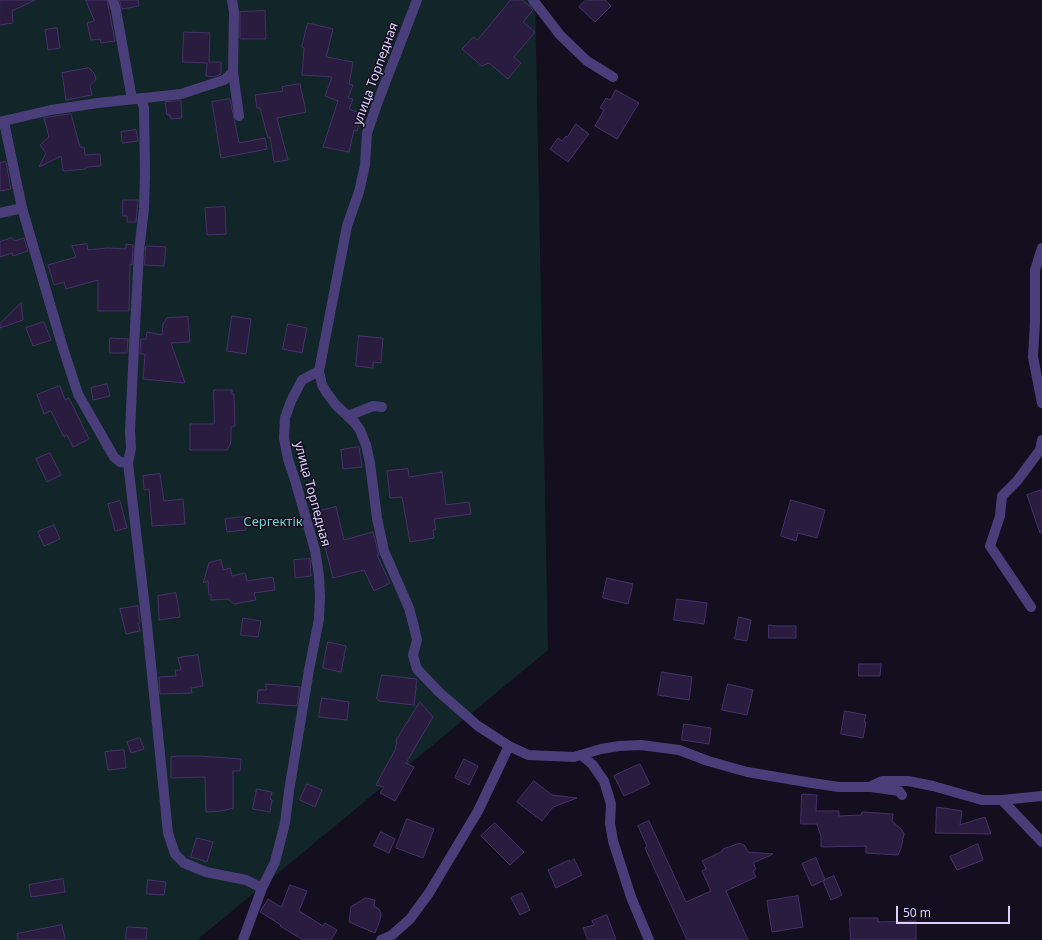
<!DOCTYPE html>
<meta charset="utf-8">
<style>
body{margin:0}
#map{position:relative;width:1042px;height:940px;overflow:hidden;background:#140f1f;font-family:"Noto Sans",sans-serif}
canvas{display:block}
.scale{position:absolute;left:896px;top:906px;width:114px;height:18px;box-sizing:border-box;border:2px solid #ddd1fb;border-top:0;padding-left:5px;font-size:12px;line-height:14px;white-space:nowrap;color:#ddd1fb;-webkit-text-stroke:3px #140f1f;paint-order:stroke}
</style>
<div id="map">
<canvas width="1042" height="940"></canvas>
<div class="scale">50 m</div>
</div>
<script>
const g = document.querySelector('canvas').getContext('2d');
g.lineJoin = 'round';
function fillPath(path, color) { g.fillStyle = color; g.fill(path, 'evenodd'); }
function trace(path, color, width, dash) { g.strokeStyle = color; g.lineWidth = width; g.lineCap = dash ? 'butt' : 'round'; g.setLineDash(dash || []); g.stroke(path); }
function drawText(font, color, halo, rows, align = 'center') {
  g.font = font + ' "Noto Sans",sans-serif'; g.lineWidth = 3; g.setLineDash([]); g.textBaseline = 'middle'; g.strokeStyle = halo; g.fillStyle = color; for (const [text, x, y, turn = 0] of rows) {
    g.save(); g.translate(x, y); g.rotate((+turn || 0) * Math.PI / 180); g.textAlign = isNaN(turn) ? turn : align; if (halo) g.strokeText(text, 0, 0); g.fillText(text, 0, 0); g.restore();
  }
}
const green = new Path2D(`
 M 0,0 L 535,0 L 548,650 L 197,940 L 0,940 Z`);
const building = new Path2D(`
 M 0,0 L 35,0 L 12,11 L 13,23 L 0,25 Z
 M 86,0 L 107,0 L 115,41 L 101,43 L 100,39 L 91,40 L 87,23 L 94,21 Z
 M 120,0 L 138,0 L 139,6 L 122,9 Z
 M 511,0 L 522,0 L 530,6 L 533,10 L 523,22 L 535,32 L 514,57 L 521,63 L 508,79 L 489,63 L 482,66 L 462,49 L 473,37 L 477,40 Z
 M 586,0 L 605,0 L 611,6 L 595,22 L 579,7 Z
 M 265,11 L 266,39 L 240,39 L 240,12 Z
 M 308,23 L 333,29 L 326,57 L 353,62 L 349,84 L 353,85 L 348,98 L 353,99 L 349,109 L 362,114 L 357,131 L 354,130 L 349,152 L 323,147 L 338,101 L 325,96 L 332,77 L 302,75 L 304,48 L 302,47 Z
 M 57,28 L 60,48 L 48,50 L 45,30 Z
 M 184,32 L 210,33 L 209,62 L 221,62 L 221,74 L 214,77 L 206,76 L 207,63 L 183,62 Z
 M 89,68 L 94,73 L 96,79 L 90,86 L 92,95 L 66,100 L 62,73 Z
 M 300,84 L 306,112 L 277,118 L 288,160 L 274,162 L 270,137 L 268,138 L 260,108 L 257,108 L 255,95 L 283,91 L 282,87 Z
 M 616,90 L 639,103 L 617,139 L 595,126 L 604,110 L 600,108 L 606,98 L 610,100 Z
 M 230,99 L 239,143 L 265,138 L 267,149 L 221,158 L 212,102 Z
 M 181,101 L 182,118 L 171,119 L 170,115 L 167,115 L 165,102 Z
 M 71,114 L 80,147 L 84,147 L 85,155 L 100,154 L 101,166 L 86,167 L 86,169 L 63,171 L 61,156 L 39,167 L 46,153 L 40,145 L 49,137 L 44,118 Z
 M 576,124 L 589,134 L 568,162 L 550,149 L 558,138 L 562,141 L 566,136 L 567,137 Z
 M 136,130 L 138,141 L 122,143 L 121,132 Z
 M 6,162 L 11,189 L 0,191 L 0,163 Z
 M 123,200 L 138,200 L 136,222 L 127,222 L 127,216 L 123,216 Z
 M 225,207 L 226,234 L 207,235 L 205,208 Z
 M 12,238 L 14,241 L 24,238 L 28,251 L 13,256 L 12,253 L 0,257 L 0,242 Z
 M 87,244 L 88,250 L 107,248 L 126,249 L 126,244 L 133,245 L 132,265 L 130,264 L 129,311 L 98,311 L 98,280 L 66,289 L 64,282 L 54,285 L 48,265 L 76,257 L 72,246 Z
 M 146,246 L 166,247 L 164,266 L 145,265 Z
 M 21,303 L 23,320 L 0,328 L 0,324 Z
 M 232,316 L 251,319 L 246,354 L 227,351 Z
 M 188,317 L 190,342 L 171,343 L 185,383 L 143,379 L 145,354 L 140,354 L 141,339 L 146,339 L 147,332 L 162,335 L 163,324 L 167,318 Z
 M 44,322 L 51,340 L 33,346 L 26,328 Z
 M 288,324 L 307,328 L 302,353 L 283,349 Z
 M 359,336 L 383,338 L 381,363 L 373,362 L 373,368 L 356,366 Z
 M 110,338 L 128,339 L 127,353 L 110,353 Z
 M 107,384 L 110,396 L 93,400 L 91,388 Z
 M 60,386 L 65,400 L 69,398 L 89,439 L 73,447 L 67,435 L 64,437 L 51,411 L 44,414 L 37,395 Z
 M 214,390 L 232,390 L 232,394 L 234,394 L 235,426 L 231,427 L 231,440 L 230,445 L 227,450 L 190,450 L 190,424 L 214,424 Z
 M 359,447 L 362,467 L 343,469 L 341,450 Z
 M 50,453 L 61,475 L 47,482 L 36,459 Z
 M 408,469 L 409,477 L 442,472 L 446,505 L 469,502 L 471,514 L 434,519 L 436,529 L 433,530 L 434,538 L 410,542 L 402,497 L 390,498 L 387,471 Z
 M 160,474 L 164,501 L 183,499 L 185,524 L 152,526 L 149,489 L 144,490 L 143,476 Z
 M 1042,490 L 1042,533 L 1040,533 L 1027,495 Z
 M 791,500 L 825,510 L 817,538 L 798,533 L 796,541 L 781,536 Z
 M 120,501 L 127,528 L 115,531 L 108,504 Z
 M 336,507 L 344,540 L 373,532 L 379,555 L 377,555 L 390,583 L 374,591 L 364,570 L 333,578 L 316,512 Z
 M 245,517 L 246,530 L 227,532 L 225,519 Z
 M 54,525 L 60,539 L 44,546 L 38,532 Z
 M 310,559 L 311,576 L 295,578 L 294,560 Z
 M 221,560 L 223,570 L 230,568 L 232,576 L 245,573 L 247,581 L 273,577 L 275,590 L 254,593 L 256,600 L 234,604 L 228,599 L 211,600 L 211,594 L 209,595 L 208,581 L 203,583 L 209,563 Z
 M 607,578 L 633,584 L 628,604 L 603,598 Z
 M 176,593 L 180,617 L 159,620 L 158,596 Z
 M 677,599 L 707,603 L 704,624 L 674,620 Z
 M 138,606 L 140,623 L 138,623 L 140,631 L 126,634 L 120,609 Z
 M 739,617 L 751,620 L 747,641 L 735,639 Z
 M 243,618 L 261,621 L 258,637 L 241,635 Z
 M 769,625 L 776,626 L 796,626 L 796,638 L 769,638 Z
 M 328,642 L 346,646 L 341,672 L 323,668 Z
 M 198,655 L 203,686 L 191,688 L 192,693 L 160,694 L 159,677 L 176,676 L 175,670 L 181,670 L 178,658 Z
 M 859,664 L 881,664 L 880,676 L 859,676 Z
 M 662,672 L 692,677 L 689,700 L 658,695 Z
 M 382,675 L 417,679 L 414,705 L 379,701 L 377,699 Z
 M 266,684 L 300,687 L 297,706 L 257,703 L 258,690 L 266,690 Z
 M 728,684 L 753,690 L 747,715 L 722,710 Z
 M 322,698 L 349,702 L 347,720 L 319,717 Z
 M 420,702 L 433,717 L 406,763 L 414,767 L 395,801 L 380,793 L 384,787 L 376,785 L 396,748 L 395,747 L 397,743 L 396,741 Z
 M 845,711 L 866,715 L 864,722 L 866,722 L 863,738 L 841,734 Z
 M 684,724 L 711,728 L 709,744 L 682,740 Z
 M 140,738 L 144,749 L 131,753 L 127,742 Z
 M 124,750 L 126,768 L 108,770 L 105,752 Z
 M 179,756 L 199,756 L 241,759 L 240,771 L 233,771 L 233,808 L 222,811 L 206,812 L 205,777 L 171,778 L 171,757 Z
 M 464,759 L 478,766 L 469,785 L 455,778 Z
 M 640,764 L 650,784 L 624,796 L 614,776 Z
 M 534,781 L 552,795 L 577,798 L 553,807 L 542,821 L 517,802 Z
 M 307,784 L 322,790 L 315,807 L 300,800 Z
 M 257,789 L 272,792 L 270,799 L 272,800 L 270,812 L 253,809 Z
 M 802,794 L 817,795 L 816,811 L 839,811 L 839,816 L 861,815 L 862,812 L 893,814 L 892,821 L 902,830 L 904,834 L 901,848 L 898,855 L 866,853 L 866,846 L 821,847 L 821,836 L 817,824 L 801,824 Z
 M 937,807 L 962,811 L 960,825 L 985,817 L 991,834 L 936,833 Z
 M 407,819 L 434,829 L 423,858 L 396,848 Z
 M 649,821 L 686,902 L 711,891 L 702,871 L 706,869 L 702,861 L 721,852 L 723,849 L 740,843 L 745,846 L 748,852 L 773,854 L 753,863 L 756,869 L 753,871 L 756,877 L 726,891 L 748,940 L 687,940 L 645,848 L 647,846 L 638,826 Z
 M 495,823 L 524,852 L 510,865 L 481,836 Z
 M 381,832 L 395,839 L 389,853 L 374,846 Z
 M 197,838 L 213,842 L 207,862 L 191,857 Z
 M 978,844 L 983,860 L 957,870 L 950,857 Z
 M 816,858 L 825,880 L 812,886 L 802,864 Z
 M 574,859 L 582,875 L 556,888 L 548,870 L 569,860 L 570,862 Z
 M 834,876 L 842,895 L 831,900 L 823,881 Z
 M 63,879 L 65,892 L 31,897 L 29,885 Z
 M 148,880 L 166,882 L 164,895 L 147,894 Z
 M 290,885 L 307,891 L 299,911 L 323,926 L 325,923 L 337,930 L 331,940 L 303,940 L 280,926 L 281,925 L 260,912 L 268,899 L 281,907 Z
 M 522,893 L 530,910 L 520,915 L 511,898 Z
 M 798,896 L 803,927 L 772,932 L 767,901 Z
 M 366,898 L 375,900 L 374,906 L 379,909 L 381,914 L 380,920 L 375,933 L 349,922 L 351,907 Z
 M 607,915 L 616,940 L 588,940 L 583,928 L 594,925 L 592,921 Z
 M 850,918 L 878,918 L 878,922 L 916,921 L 916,940 L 851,940 Z
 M 62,925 L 65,940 L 18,940 L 17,934 Z
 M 127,927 L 147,928 L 146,940 L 126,940 Z`);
const street = new Path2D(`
 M 113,0 L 116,10 L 132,99
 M 232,0 L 234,12 L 233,72 L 239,116
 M 533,0 L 560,35 L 587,61 L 613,77
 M 0,122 L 51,110 L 98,103 L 181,94 L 224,80 L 233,72
 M 4,122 L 22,208 L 62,345 L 78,394 L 114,457 L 120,462 L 128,463 L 131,448 L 130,431 L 134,347 L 139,251 L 144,209 L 145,173 L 144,108 L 141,98
 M 0,213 L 22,208
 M 1042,248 L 1035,270 L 1035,322 L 1033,357 L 1042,403
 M 319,371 L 322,385 L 327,393 L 336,405 L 355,423 L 360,430 L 366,445 L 370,463 L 377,518 L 384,551 L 409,608 L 414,627 L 417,640 L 413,655 L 417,669 L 439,692 L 478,726 L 509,746 L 528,755 L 574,757 L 601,749 L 619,746 L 641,745 L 679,750 L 708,761 L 747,772 L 812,783 L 839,787 L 869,787 L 882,781 L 908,781 L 933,786 L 982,800 L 1002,800 L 1042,796
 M 348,416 L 373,406 L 382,407
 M 128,463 L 147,625 L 168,833 L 175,854 L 184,863 L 206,872 L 246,880 L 262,888
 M 1031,607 L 990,546 L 1000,516 L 1002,496 L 1017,481 L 1040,450 L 1042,440
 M 581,755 L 592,764 L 604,781 L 611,804 L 610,823 L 613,841 L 631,897 L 649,940
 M 871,787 L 899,791 L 902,795
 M 1002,800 L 1042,842
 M 243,940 L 262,888 L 275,862 L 285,823 L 289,791 L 309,670 L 319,619 L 320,597 L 319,576 L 315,550 L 295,480 L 288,459 L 284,438 L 285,418 L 291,401 L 302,380 L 319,371 L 347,226 L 359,192 L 365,165 L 367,133 L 377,104 L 417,0
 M 381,940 L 392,935 L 410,919 L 429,893 L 478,811 L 509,746`);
const streetNames = [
 ["улица Торпедная",376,74,-70],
 ["улица Торпедная",312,494,75]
];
const parkNames = [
 ["Сергектік",273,522]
];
fillPath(green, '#122629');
fillPath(building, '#291c3f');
trace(building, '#453169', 1);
trace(street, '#4a3e7a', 10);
drawText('13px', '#ddd1fb', '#140f1f', streetNames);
drawText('13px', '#64d4ca', '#140f1f', parkNames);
</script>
